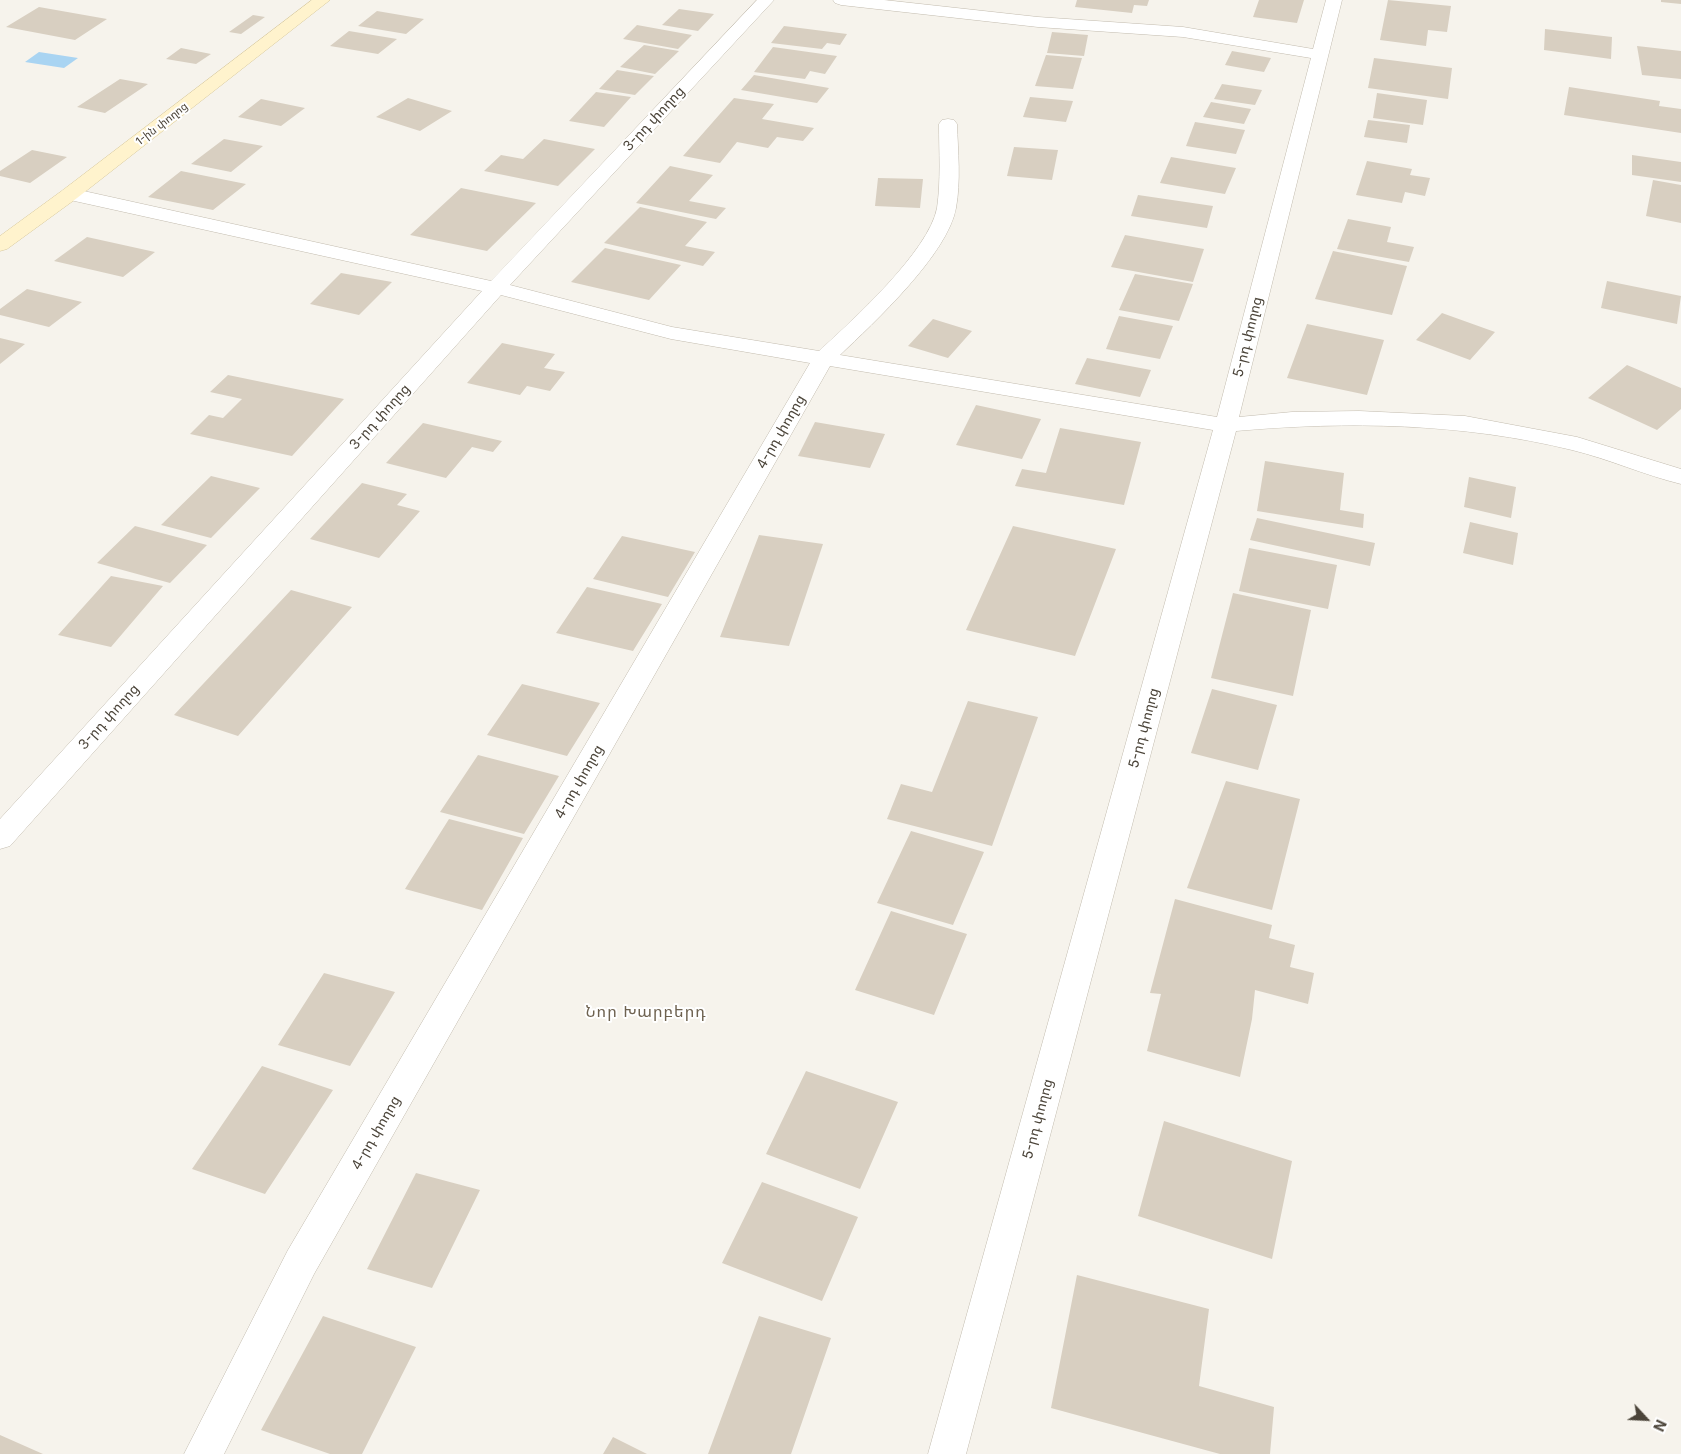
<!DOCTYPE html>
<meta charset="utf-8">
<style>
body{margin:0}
#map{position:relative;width:1681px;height:1454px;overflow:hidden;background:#f6f3ec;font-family:Inter,sans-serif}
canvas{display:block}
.north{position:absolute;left:1621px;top:1394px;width:50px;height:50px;-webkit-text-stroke:4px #fff;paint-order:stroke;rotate:115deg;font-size:14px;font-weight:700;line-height:20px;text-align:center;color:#4b4439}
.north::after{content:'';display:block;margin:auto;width:18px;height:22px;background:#4b4439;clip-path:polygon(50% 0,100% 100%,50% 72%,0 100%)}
</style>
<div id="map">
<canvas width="1681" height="1454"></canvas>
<div class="north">N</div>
</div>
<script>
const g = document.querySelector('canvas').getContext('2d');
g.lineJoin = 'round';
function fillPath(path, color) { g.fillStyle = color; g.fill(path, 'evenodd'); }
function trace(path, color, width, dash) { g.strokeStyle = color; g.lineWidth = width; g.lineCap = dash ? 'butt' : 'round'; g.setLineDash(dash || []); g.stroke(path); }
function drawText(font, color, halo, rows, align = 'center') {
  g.font = font + ' Inter,"Noto Sans Armenian",sans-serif'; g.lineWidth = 4; g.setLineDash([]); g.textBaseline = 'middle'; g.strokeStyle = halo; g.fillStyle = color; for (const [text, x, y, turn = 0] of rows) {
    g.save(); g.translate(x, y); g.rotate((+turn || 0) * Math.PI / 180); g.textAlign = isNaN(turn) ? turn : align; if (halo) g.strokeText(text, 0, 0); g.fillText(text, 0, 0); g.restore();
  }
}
const water = new Path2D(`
 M 39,52 L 78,58 L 64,68 L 25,62 Z`);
const building = new Path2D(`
 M 1077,0 L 1149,0 L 1147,6 L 1134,5 L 1132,13 L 1075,7 Z
 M 1259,0 L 1304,0 L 1297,23 L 1253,17 Z
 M 1388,0 L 1451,6 L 1447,32 L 1428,30 L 1426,46 L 1380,40 Z
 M 1661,0 L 1681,0 L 1681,4 L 1661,2 Z
 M 39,7 L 107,19 L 75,40 L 6,27 Z
 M 679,9 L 714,14 L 698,31 L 662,25 Z
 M 377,11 L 424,19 L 406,34 L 358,26 Z
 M 253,15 L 265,17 L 241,34 L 229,32 Z
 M 637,25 L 692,35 L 678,49 L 623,39 Z
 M 784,26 L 847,34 L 840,45 L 827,43 L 822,49 L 771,43 Z
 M 1545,29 L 1612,37 L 1611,59 L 1544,50 Z
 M 349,31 L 397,39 L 378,54 L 330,46 Z
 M 1052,32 L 1088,35 L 1084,56 L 1047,53 Z
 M 644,45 L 679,51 L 655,74 L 620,67 Z
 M 1637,46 L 1681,51 L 1681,79 L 1642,75 Z
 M 773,47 L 837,56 L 825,74 L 810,71 L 805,79 L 754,72 Z
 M 181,48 L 211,54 L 196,64 L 166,59 Z
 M 1232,51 L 1271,58 L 1264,72 L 1225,65 Z
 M 1046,55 L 1082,58 L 1073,89 L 1035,86 Z
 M 1374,58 L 1452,68 L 1448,99 L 1368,88 Z
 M 617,70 L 654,76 L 635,95 L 599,89 Z
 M 754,75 L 829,88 L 817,103 L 741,90 Z
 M 120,79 L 148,84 L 105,113 L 77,107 Z
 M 1222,84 L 1262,90 L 1255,105 L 1214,99 Z
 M 1569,87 L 1660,101 L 1659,106 L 1681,109 L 1681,133 L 1564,115 Z
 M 596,92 L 631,97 L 604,127 L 569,121 Z
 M 1377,93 L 1427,100 L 1423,125 L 1373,118 Z
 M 1030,97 L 1073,101 L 1066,122 L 1023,117 Z
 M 408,98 L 452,111 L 420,131 L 376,117 Z
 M 734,98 L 774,104 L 762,119 L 814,128 L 803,141 L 777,137 L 768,148 L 737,142 L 720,163 L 683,156 Z
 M 261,99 L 305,108 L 281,126 L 238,117 Z
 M 1211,102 L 1251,109 L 1244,124 L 1203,117 Z
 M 1368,120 L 1410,125 L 1407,143 L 1364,137 Z
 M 1195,122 L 1245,130 L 1236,154 L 1186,146 Z
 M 224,139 L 263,146 L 231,172 L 191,164 Z
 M 544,139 L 595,149 L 558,186 L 484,171 L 501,155 L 523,159 Z
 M 1014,147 L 1058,150 L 1052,180 L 1007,176 Z
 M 32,150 L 67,157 L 30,183 L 0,176 L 0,171 Z
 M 1632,155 L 1681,162 L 1681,182 L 1632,175 Z
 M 1171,157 L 1236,168 L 1225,194 L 1160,183 Z
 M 1367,161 L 1412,169 L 1410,175 L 1430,178 L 1425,196 L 1405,192 L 1402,203 L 1356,195 Z
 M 670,166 L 713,175 L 689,201 L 726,208 L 716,219 L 636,203 Z
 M 181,171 L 246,184 L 213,210 L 148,197 Z
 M 878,178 L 923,179 L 920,208 L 875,206 Z
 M 1653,180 L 1681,185 L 1681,223 L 1646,216 Z
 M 461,188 L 536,203 L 487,251 L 410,235 Z
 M 1138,195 L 1213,206 L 1207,228 L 1131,216 Z
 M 640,207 L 707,222 L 685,246 L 715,252 L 703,266 L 604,243 Z
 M 1348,219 L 1391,227 L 1387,242 L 1414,247 L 1409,262 L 1337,249 Z
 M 1125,235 L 1204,249 L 1193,282 L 1111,267 Z
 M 87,237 L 155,252 L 123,277 L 54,261 Z
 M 605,248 L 681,265 L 649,300 L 571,282 Z
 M 1333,251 L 1407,266 L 1392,315 L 1315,299 Z
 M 341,273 L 392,282 L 359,315 L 310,304 Z
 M 1135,274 L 1193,284 L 1179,321 L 1119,310 Z
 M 1607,281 L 1681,296 L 1677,324 L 1601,308 Z
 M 27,289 L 82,302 L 49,327 L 0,315 L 0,309 Z
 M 1442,313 L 1495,332 L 1470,360 L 1416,340 Z
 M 1119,316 L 1173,326 L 1160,359 L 1106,349 Z
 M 933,319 L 972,331 L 948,358 L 908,346 Z
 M 1307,324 L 1384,340 L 1367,395 L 1287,378 Z
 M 0,338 L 25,344 L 0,364 Z
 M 502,343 L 555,354 L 544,368 L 565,372 L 550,391 L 527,386 L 520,395 L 467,383 Z
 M 1087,358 L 1151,370 L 1140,397 L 1075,384 Z
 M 1627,365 L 1681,388 L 1681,409 L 1657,430 L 1588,398 Z
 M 228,375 L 344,399 L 292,456 L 190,434 L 209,415 L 223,418 L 242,399 L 210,392 Z
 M 976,405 L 1041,419 L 1022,459 L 956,445 Z
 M 815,422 L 885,434 L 870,468 L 798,456 Z
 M 423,423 L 502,441 L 493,452 L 472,447 L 446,478 L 386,463 Z
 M 1060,428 L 1141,442 L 1124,505 L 1015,486 L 1022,469 L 1046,473 Z
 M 1265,461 L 1344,473 L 1340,510 L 1364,514 L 1363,528 L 1257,511 Z
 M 211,476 L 260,488 L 211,538 L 161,525 Z
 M 1469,477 L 1516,487 L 1511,518 L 1464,507 Z
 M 362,483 L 407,494 L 397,505 L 420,511 L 379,558 L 310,539 Z
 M 1257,518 L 1375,543 L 1370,566 L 1250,540 Z
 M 1470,522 L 1518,533 L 1513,565 L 1463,553 Z
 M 135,526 L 207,545 L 170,583 L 97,563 Z
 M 1013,526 L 1116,549 L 1075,656 L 966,630 Z
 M 759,535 L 823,544 L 789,646 L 720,637 Z
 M 622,536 L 695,552 L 668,597 L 593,579 Z
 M 1249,548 L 1337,565 L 1328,609 L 1239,591 Z
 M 111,576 L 163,586 L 111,647 L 58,635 Z
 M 587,587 L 662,604 L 633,651 L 556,633 Z
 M 291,590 L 352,607 L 238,736 L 174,715 Z
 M 1233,593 L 1311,610 L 1293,696 L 1211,678 Z
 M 522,684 L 600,703 L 567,756 L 487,735 Z
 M 1212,689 L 1277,705 L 1258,770 L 1191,753 Z
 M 968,701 L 1038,717 L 992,846 L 887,819 L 901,784 L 932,792 Z
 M 478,755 L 559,776 L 524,834 L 440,812 Z
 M 1226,781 L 1300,799 L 1272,910 L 1187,888 Z
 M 449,819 L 523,838 L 482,910 L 405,889 Z
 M 911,831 L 984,852 L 953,925 L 877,903 Z
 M 1175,899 L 1272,925 L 1269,938 L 1295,945 L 1290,967 L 1314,973 L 1308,1004 L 1255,990 L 1252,1019 L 1240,1077 L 1147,1051 L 1161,994 L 1150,993 Z
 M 891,911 L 967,934 L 934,1015 L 855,990 Z
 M 324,973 L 395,992 L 350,1066 L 278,1045 Z
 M 262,1066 L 333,1090 L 265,1194 L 192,1169 Z
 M 806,1071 L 898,1102 L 860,1189 L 766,1154 Z
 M 1164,1121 L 1292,1161 L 1272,1259 L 1138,1216 Z
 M 416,1173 L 480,1190 L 432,1288 L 367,1269 Z
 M 762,1182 L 858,1217 L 822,1301 L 722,1263 Z
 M 1077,1275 L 1209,1309 L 1199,1386 L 1274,1407 L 1270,1454 L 1220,1454 L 1051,1408 Z
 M 323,1316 L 416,1347 L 362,1454 L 330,1454 L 261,1430 Z
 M 759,1316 L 831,1338 L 791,1454 L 708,1454 Z
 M 0,1435 L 43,1454 L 0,1454 Z
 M 613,1437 L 647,1454 L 603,1454 Z`);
const minor = new Path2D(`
 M 757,0 L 774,0 L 510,285 L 672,327 L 819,351 C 852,321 929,251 937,208 C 941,180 939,152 939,124 L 942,120 L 948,119 L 954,120 L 957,124 C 958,152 961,181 956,208 C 948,254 874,323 840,355 L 1217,417 L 1311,58 L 1183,37 L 1038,27 L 841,5 L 835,3 L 833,0 L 884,0 L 1038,17 L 1183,27 L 1313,49 L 1326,0 L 1342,0 L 1239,417 L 1292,412 L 1359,411 L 1465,416 L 1577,437 L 1681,469 L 1681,484 C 1644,475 1609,459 1572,450 C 1462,423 1348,421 1236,431 L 966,1454 L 928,1454 L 1213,430 L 830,366 L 314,1274 L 224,1454 L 184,1454 L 288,1250 L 810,363 L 671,339 L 501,295 L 10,846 L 0,849 L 0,819 L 482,291 L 70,200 L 63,198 L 60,194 L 63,190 L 70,188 L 491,281 Z`);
const secondary = new Path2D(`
 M 312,0 L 330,0 L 77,198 L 7,249 L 0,251 L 0,236 L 63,190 Z`);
const farStreetnames = [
 ["1-ին փողոց",162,124,-38]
];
const streetNames = [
 ["3-րդ փողոց",654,119,-47],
 ["5-րդ փողոց",1248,337,-76],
 ["3-րդ փողոց",380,417,-48],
 ["4-րդ փողոց",781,432,-60],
 ["3-րդ փողոց",109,717,-48],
 ["5-րդ փողոց",1144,728,-75],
 ["4-րդ փողոց",579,782,-60],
 ["5-րդ փողոց",1038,1119,-75],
 ["4-րդ փողոց",376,1133,-60]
];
const quarterNames = [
 ["Նոր Խարբերդ",646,1012]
];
fillPath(water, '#a9d4f2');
fillPath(building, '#d8cfc1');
trace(minor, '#c2bbae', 1);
trace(secondary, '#d6c79b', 1);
fillPath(minor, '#fff');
fillPath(secondary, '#fff3cd');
drawText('11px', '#4b4439', '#fff', farStreetnames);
drawText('14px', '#4b4439', '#fff', streetNames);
g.letterSpacing = '1px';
drawText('16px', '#6e6250', '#fff', quarterNames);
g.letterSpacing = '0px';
</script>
